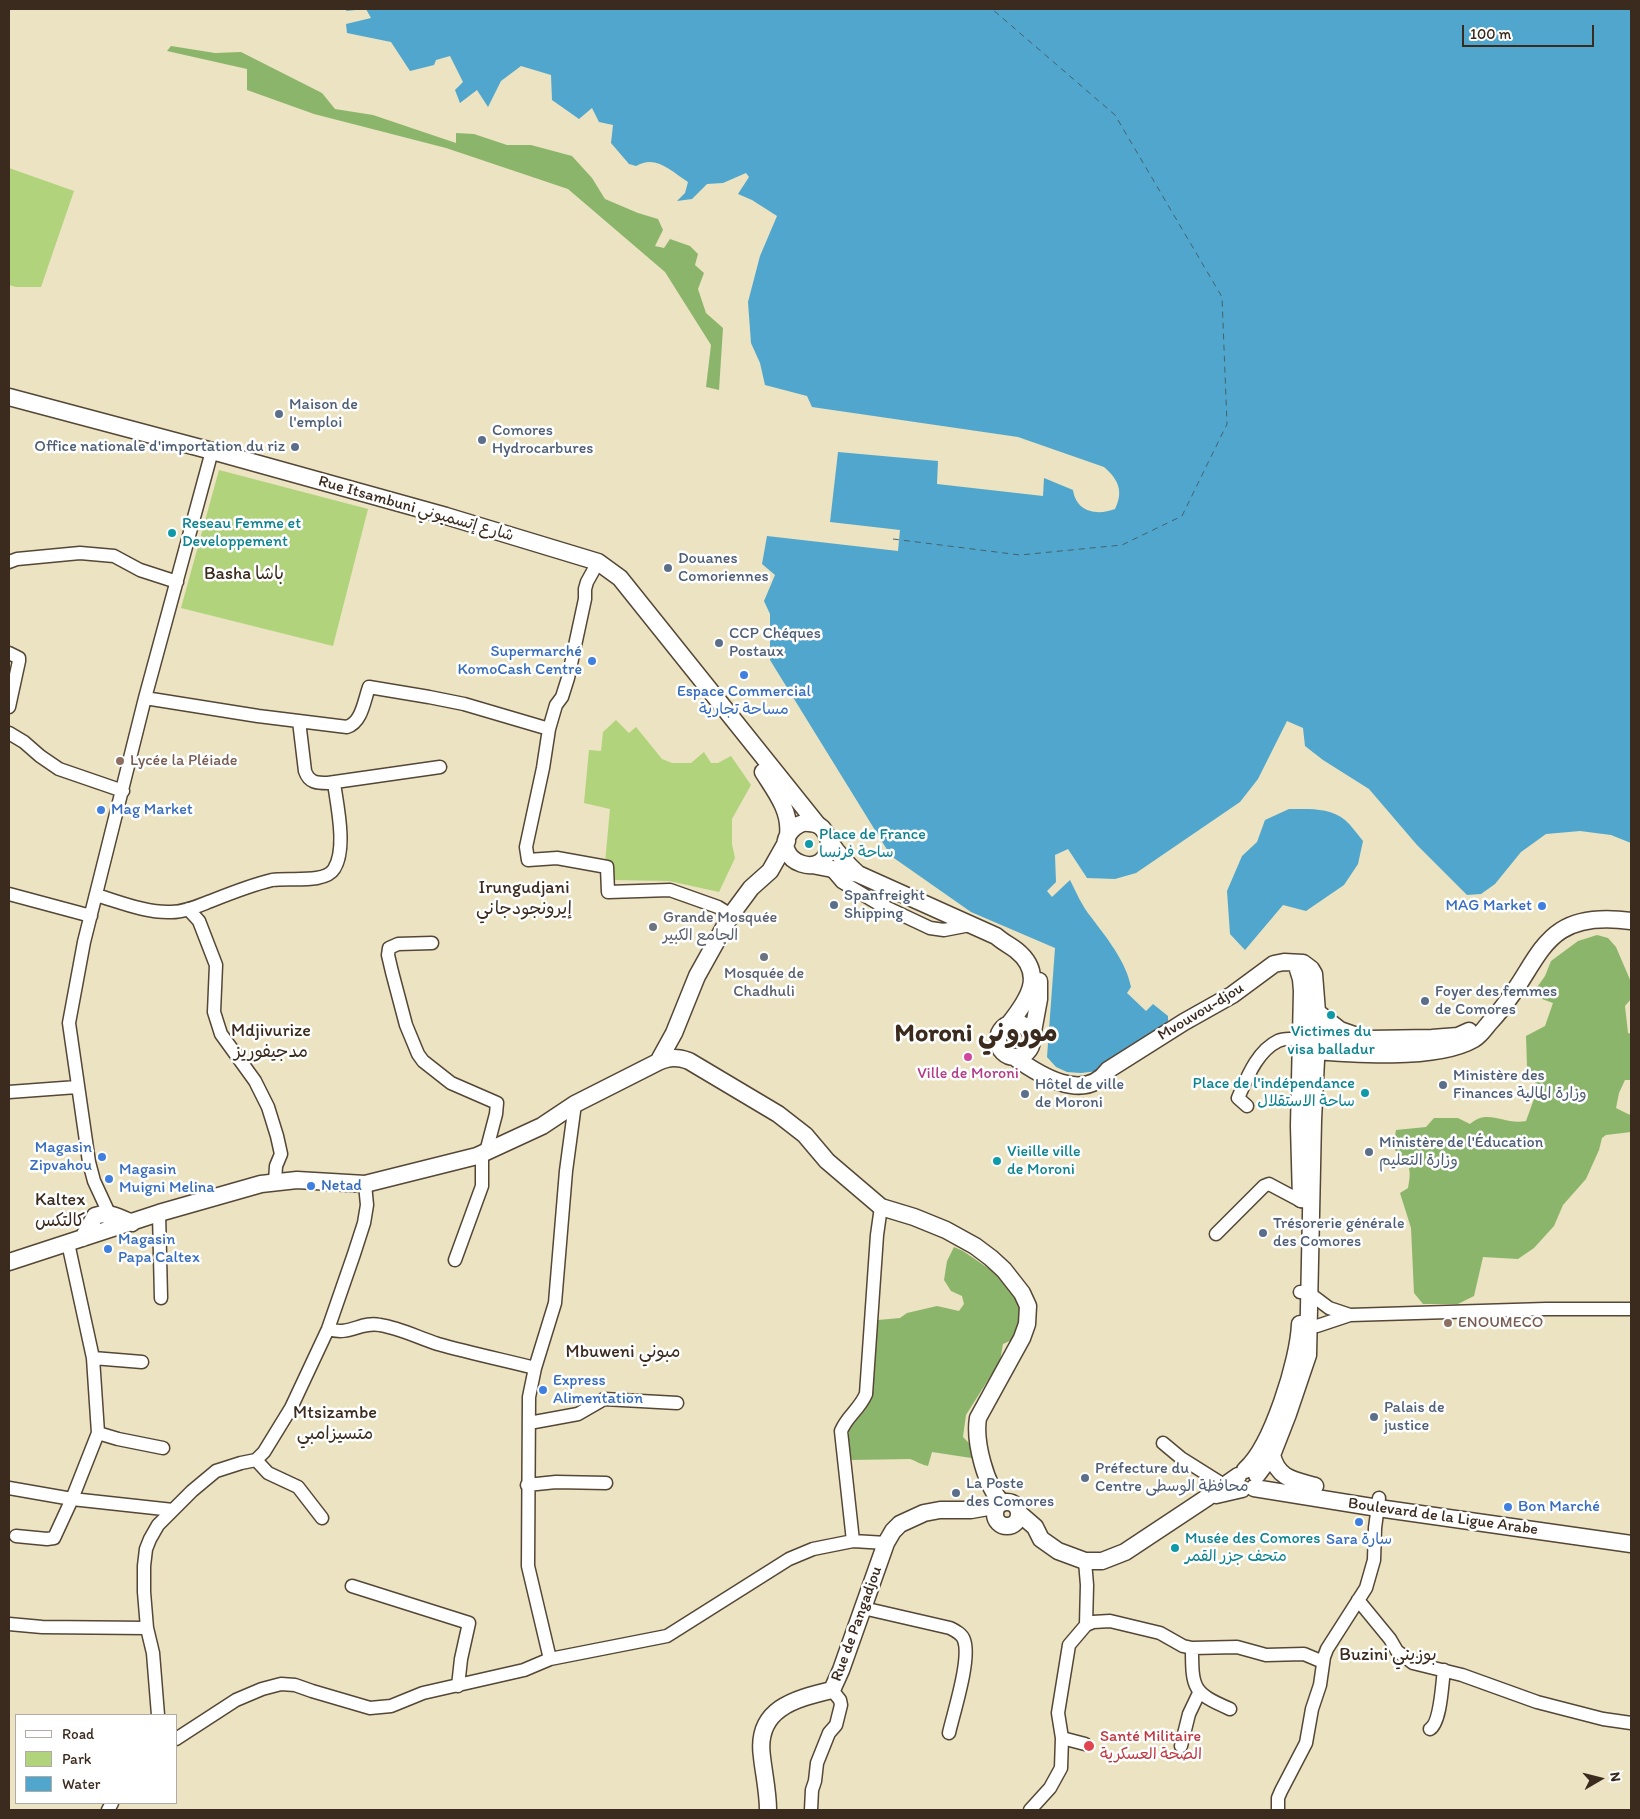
<!DOCTYPE html>
<meta charset="utf-8">
<style>
body{margin:0}
#map{position:relative;width:1640px;height:1819px;overflow:hidden;background:#ebe3c1;font-family:Itim,sans-serif}
canvas{display:block}
.frame{position:absolute;inset:0;border:10px solid #3b2a1e;pointer-events:none}
.legend{position:absolute;left:15px;top:1714px;width:162px;height:90px;box-sizing:border-box;background:#fff;border:1px solid #b1aaa5;margin:0;padding:6px 9px;list-style:none;font-size:15px;color:#3b2a1e}
.legend li{display:flex;align-items:center;gap:10px;height:25px}
.legend b{width:25px;border:1px solid #b1aaa5}
.north{position:absolute;left:1575px;top:1754px;width:50px;height:50px;-webkit-text-stroke:4px #fff;paint-order:stroke;rotate:82deg;font-size:14px;font-weight:700;line-height:20px;text-align:center;color:#3b2a1e}
.north::after{content:'';display:block;margin:auto;width:18px;height:22px;background:#3b2a1e;clip-path:polygon(50% 0,100% 100%,50% 72%,0 100%)}
.scale{position:absolute;left:1462px;top:25px;width:132px;height:22px;box-sizing:border-box;border:2px solid #3b2a1e;border-top:0;padding-left:6px;font-size:15px;line-height:18px;white-space:nowrap;color:#3b2a1e;-webkit-text-stroke:4px #fff;paint-order:stroke}
</style>
<div id="map">
<canvas width="1640" height="1819"></canvas>
<div class="frame"></div>
<ul class="legend">
<li><b style="height:6px;background:#fff"></b>Road</li>
<li><b style="height:14px;background:#b0d37c"></b>Park</li>
<li><b style="height:14px;background:#50a6cd"></b>Water</li>
</ul>
<div class="north">N</div>
<div class="scale">100 m</div>
</div>
<script>
const g = document.querySelector('canvas').getContext('2d');
g.lineJoin = 'round';
function fillPath(path, color) { g.fillStyle = color; g.fill(path, 'evenodd'); }
function trace(path, color, width, dash) { g.strokeStyle = color; g.lineWidth = width; g.lineCap = dash ? 'butt' : 'round'; g.setLineDash(dash || []); g.stroke(path); }
function drawText(font, color, halo, rows, align = 'center') {
  g.font = font + ' Itim,"Playpen Sans Arabic",sans-serif'; g.lineWidth = 5; g.setLineDash([]); g.textBaseline = 'middle'; g.strokeStyle = halo; g.fillStyle = color; for (const [text, x, y, turn = 0] of rows) {
    g.save(); g.translate(x, y); g.rotate((+turn || 0) * Math.PI / 180); g.textAlign = isNaN(turn) ? turn : align; if (halo) g.strokeText(text, 0, 0); g.fillText(text, 0, 0); g.restore();
  }
}
const green = new Path2D(`
 M 9,168 L 74,191 L 41,287 L 16,287 L 9,285 Z
 M 219,470 L 368,509 L 333,646 L 181,608 Z
 M 616,720 L 629,733 L 636,727 L 662,759 L 672,763 L 691,763 L 704,752 L 711,763 L 718,763 L 731,756 L 751,785 L 732,819 L 732,844 L 735,858 L 719,892 L 669,881 L 613,880 L 614,865 L 605,863 L 610,809 L 584,803 L 589,750 L 601,751 L 603,732 Z`);
const forest = new Path2D(`
 M 171,46 L 215,53 L 241,52 L 322,93 L 335,109 L 373,115 L 456,143 L 456,133 L 474,134 L 507,145 L 531,145 L 572,156 L 592,178 L 605,199 L 638,213 L 658,219 L 663,230 L 655,246 L 664,248 L 670,239 L 690,246 L 698,254 L 695,265 L 704,273 L 698,289 L 706,313 L 723,328 L 719,390 L 706,387 L 711,345 L 665,272 L 568,189 L 446,148 L 314,114 L 247,90 L 247,69 L 167,51 Z
 M 1597,935 L 1608,938 L 1616,947 L 1631,982 L 1631,999 L 1625,1006 L 1628,1033 L 1631,1034 L 1631,1080 L 1625,1080 L 1619,1093 L 1616,1108 L 1628,1114 L 1631,1115 L 1631,1132 L 1606,1135 L 1602,1138 L 1599,1150 L 1586,1179 L 1563,1205 L 1554,1226 L 1534,1248 L 1518,1259 L 1483,1257 L 1474,1296 L 1458,1304 L 1423,1304 L 1414,1293 L 1411,1228 L 1400,1193 L 1408,1188 C 1412,1168 1410,1164 1395,1150 L 1395,1136 L 1396,1130 L 1426,1127 L 1434,1118 L 1458,1118 L 1470,1124 C 1488,1108 1503,1125 1526,1121 L 1538,1088 L 1527,1066 L 1526,1036 L 1545,1026 L 1553,1003 L 1542,999 L 1533,993 L 1545,976 L 1551,961 L 1578,941 Z
 M 954,1247 L 963,1251 L 988,1268 L 1001,1272 L 1026,1308 L 1014,1339 L 1003,1344 L 1000,1361 L 966,1415 L 963,1437 L 978,1452 L 978,1459 L 932,1452 L 928,1466 C 922,1465 916,1461 910,1459 L 852,1460 L 849,1454 L 849,1430 L 864,1411 L 871,1389 L 878,1320 L 900,1318 L 907,1313 L 937,1306 L 959,1311 L 964,1304 L 962,1296 L 951,1291 L 944,1280 L 947,1261 Z`);
const water = new Path2D(`
 M 347,9 L 1631,9 L 1631,843 L 1611,835 L 1580,831 L 1546,834 L 1521,852 L 1495,884 L 1481,894 L 1467,895 L 1417,845 L 1369,789 L 1323,760 L 1305,746 L 1303,728 L 1287,721 L 1258,779 L 1240,802 L 1136,873 L 1115,879 L 1087,878 L 1068,849 L 1055,855 L 1056,882 L 1047,891 L 1052,897 L 1070,880 C 1076,892 1082,906 1091,917 C 1106,937 1126,961 1131,987 L 1127,993 L 1146,1011 L 1153,1004 L 1168,1016 L 1168,1021 L 1098,1071 L 1081,1073 L 1067,1072 L 1056,1067 L 1047,1057 L 1055,948 L 971,912 L 891,856 L 770,660 L 770,614 L 764,601 L 775,575 L 762,564 L 767,536 L 898,551 L 900,530 L 830,522 L 838,452 L 938,461 L 937,484 L 1043,496 L 1044,478 L 1073,490 C 1076,512 1097,516 1115,509 C 1124,491 1118,479 1104,467 L 1018,437 L 812,407 L 807,396 L 765,385 L 760,363 L 751,343 L 748,302 L 760,256 L 777,216 L 752,200 L 738,194 L 749,177 L 746,173 L 723,183 L 707,184 L 692,199 L 677,201 L 685,193 L 688,182 C 671,171 656,154 636,166 L 629,164 L 611,143 L 613,125 L 599,122 L 592,108 L 579,119 L 552,100 L 551,75 L 521,66 L 501,81 L 488,107 L 477,90 L 460,103 L 455,90 L 463,82 L 450,56 L 436,60 L 434,65 L 410,71 L 391,42 L 347,33 L 346,24 L 371,18 L 366,9 L 346,11 Z
 M 1289,809 C 1307,809 1330,807 1345,820 C 1352,826 1357,834 1363,841 L 1358,864 L 1344,885 L 1306,911 L 1283,905 L 1245,950 L 1230,934 L 1227,891 L 1242,856 L 1257,842 L 1265,820 Z`);
const ferry = new Path2D(`
 M 893,539 L 1020,555 L 1122,545 L 1182,516 L 1227,424 L 1222,297 L 1115,115 L 992,9`);
const minor = new Path2D(`
 M 9,562 L 17,559 L 80,553 L 114,556 L 140,570 L 177,582
 M 598,562 L 587,582 L 585,589 L 585,599 L 568,678 L 562,697 L 556,705 L 549,729 L 543,768 L 526,847 L 528,860 L 557,858 L 607,867 L 608,892 L 670,890 L 718,907 L 731,915
 M 9,653 L 19,658 L 19,661 L 9,707
 M 145,698 L 258,716 L 347,727 C 362,722 364,701 369,687 L 429,697 L 464,704 L 549,729
 M 299,721 L 305,771 C 309,783 317,783 328,783 L 440,767
 M 9,733 L 24,742 L 40,756 L 59,769 L 123,791
 M 830,868 L 842,882 L 879,904 L 930,928 L 944,930 L 970,925
 M 9,894 L 91,916
 M 96,895 C 120,902 146,913 171,912 C 185,912 198,906 211,901 C 231,893 251,885 272,880 C 288,877 325,884 334,869 C 347,849 337,805 334,783
 M 188,909 L 199,921 L 216,965 L 214,1012 L 221,1034 L 255,1081 L 268,1107 L 277,1136 L 281,1154 L 276,1166 L 275,1182
 M 432,943 L 398,944 L 389,948 L 388,955 L 392,972 L 406,1025 L 418,1054 L 423,1061 L 451,1083 L 497,1103 L 496,1114 L 486,1152
 M 9,1092 L 77,1087
 M 1247,1106 L 1238,1098 C 1247,1078 1257,1051 1278,1041 C 1284,1038 1294,1039 1301,1040
 M 159,1213 L 161,1298
 M 113,1222 L 94,1181 L 89,1162 L 69,1023 L 84,942 L 145,698 L 212,451
 M 1216,1234 L 1264,1186 L 1269,1184 L 1301,1201 L 1309,1202
 M 68,1243 L 93,1358 L 98,1433 L 118,1439 L 163,1448
 M 455,1260 L 482,1186 L 482,1155
 M 1300,1292 L 1309,1293 L 1329,1308 L 1350,1315
 M 1300,1327 L 1317,1326 L 1350,1315 L 1546,1309 L 1631,1309
 M 328,1329 C 351,1336 360,1321 380,1325 C 400,1328 419,1338 438,1344 C 470,1353 503,1360 535,1368
 M 93,1358 L 142,1362
 M 529,1423 L 578,1414 L 604,1399 L 677,1403
 M 1163,1443 L 1181,1458 L 1224,1485
 M 256,1460 L 268,1473 L 298,1487 L 322,1518
 M 527,1485 L 556,1482 L 606,1483
 M 9,1488 L 72,1499 L 173,1510
 M 16,1536 L 47,1539 L 54,1538 L 72,1499 L 98,1433
 M 853,1541 L 841,1431 C 847,1416 859,1410 866,1394 L 877,1235 L 881,1207
 M 1085,1561 L 1087,1585 L 1086,1625 L 1069,1645 L 1058,1713 L 1062,1738 L 1085,1744
 M 352,1586 L 469,1623 L 461,1659 L 458,1686
 M 1358,1600 L 1390,1639 L 1397,1651 L 1413,1663 L 1462,1675 L 1537,1702 L 1603,1719 L 1631,1723
 M 863,1608 L 950,1628 C 956,1631 962,1634 964,1640 C 971,1659 954,1711 949,1733
 M 9,1624 L 42,1627 L 147,1628
 M 1086,1625 L 1093,1622 L 1110,1621 L 1160,1633 L 1183,1646 L 1192,1648 L 1237,1647 L 1266,1655 L 1304,1654 L 1323,1662
 M 1192,1648 C 1192,1689 1193,1693 1230,1709
 M 550,1659 L 528,1566 L 529,1397 L 535,1368 L 555,1303 L 566,1171 L 575,1104
 M 158,1715 L 153,1653 L 147,1628 L 144,1592 L 144,1566 L 146,1549 L 150,1539 L 158,1525 L 192,1491 L 216,1471 L 241,1463 L 256,1460 L 264,1452 L 291,1408 L 328,1329 L 354,1254 L 364,1223 L 367,1205 L 365,1184
 M 1430,1729 C 1441,1722 1442,1683 1444,1670
 M 176,1739 L 236,1700 L 262,1689 L 281,1684 L 295,1685 L 312,1691 L 370,1708 L 391,1706 L 423,1693 L 524,1670 L 550,1659 L 667,1636 L 789,1559 L 813,1549 L 853,1541 L 886,1543
 M 1181,1746 L 1189,1714 L 1199,1693
 M 108,1810 L 112,1803
 M 811,1810 L 812,1790 L 815,1781 L 817,1763 L 829,1733 L 836,1725 L 841,1705 L 840,1700 L 832,1690
 M 1030,1810 L 1050,1788 L 1061,1768 L 1062,1738
 M 1278,1810 L 1278,1798 L 1281,1791 L 1306,1743 L 1312,1709 L 1320,1685 L 1324,1657 L 1327,1649 L 1366,1588 L 1374,1560 L 1375,1528 L 1379,1498`);
const major = new Path2D(`
 M 9,397 L 212,451 L 446,516 L 598,562 L 620,578 L 817,824
 M 763,772 C 775,791 791,811 788,835
 M 829,840 C 830,886 767,860 791,831 C 795,826 802,822 808,823 C 813,823 819,825 822,828 C 826,832 827,837 830,842 C 838,854 847,864 858,874
 M 812,865 L 858,874 L 996,936 C 1003,942 1009,945 1016,950 C 1046,974 1028,1000 1009,1024
 M 1296,963 L 1301,979 L 1302,991 L 1299,1126 L 1301,1199
 M 1317,1012 L 1340,1030 L 1357,1036
 M998 1040a17 17 0 1 1 34 0a17 17 0 1 1-34 0Z
 M 1032,1037 L 1039,999 L 1039,981
 M 1307,1040 L 1432,1038 L 1458,1036 L 1469,1031
 M 1306,1050 C 1350,1054 1436,1061 1474,1039 C 1482,1034 1486,1026 1492,1020 C 1543,965 1536,908 1631,921
 M 1014,1057 C 1038,1074 1084,1104 1108,1070 L 1184,1022 L 1232,995 L 1274,964 L 1284,962 L 1303,963 L 1311,969 L 1314,974 L 1317,1012 L 1317,1040 L 1313,1120 L 1308,1355 L 1288,1414 L 1272,1455 L 1257,1475
 M 658,1062 L 674,1033 L 697,976 L 731,915 L 751,888 L 770,871 L 787,841
 M 83,1238 L 95,1216 C 109,1211 119,1217 132,1223
 M 9,1262 L 159,1213 L 261,1184 L 297,1180 L 365,1184 L 477,1156 L 542,1126 L 575,1104 L 658,1062 C 670,1057 677,1057 689,1061 L 778,1114 L 805,1135 L 827,1161 L 881,1207 L 914,1217 L 946,1230 L 975,1246 L 991,1258 L 1004,1270 L 1022,1293 L 1028,1306 L 1027,1324 L 1022,1338 L 978,1418 C 974,1442 986,1486 1002,1503
 M 1272,1455 C 1278,1479 1294,1480 1315,1486
 M 1245,1470 C 1272,1447 1299,1359 1300,1324
 M 1254,1488 L 1378,1508 L 1631,1544
 M 1216,1495 L 1242,1489
 M995 1514a12 12 0 1 1 24 0a12 12 0 1 1-24 0Z
 M 1020,1514 L 1035,1527 L 1041,1539 L 1058,1551 L 1085,1561 L 1102,1561 L 1125,1552 L 1208,1497 L 1238,1476
 M 768,1810 C 768,1792 764,1775 762,1757 C 755,1709 794,1699 832,1690 L 841,1670 L 886,1543 L 893,1531 L 900,1524 L 924,1513 L 940,1510 L 971,1510 L 999,1505`);
const markers = [
 [279,414,5,"#5c6f8a"],
 [482,440,5,"#5c6f8a"],
 [295,447,5,"#5c6f8a"],
 [172,533,5,"#0f9aa8"],
 [668,568,5,"#5c6f8a"],
 [719,643,5,"#5c6f8a"],
 [592,661,5,"#3f7fe0"],
 [744,675,5,"#3f7fe0"],
 [120,761,5,"#8d6e63"],
 [101,810,5,"#3f7fe0"],
 [809,844,5,"#0f9aa8"],
 [834,905,5,"#5c6f8a"],
 [1542,906,5,"#3f7fe0"],
 [653,927,5,"#6b7280"],
 [764,957,5,"#6b7280"],
 [1425,1001,5,"#5c6f8a"],
 [1331,1015,5,"#0f9aa8"],
 [968,1057,5,"#d1479c"],
 [1443,1085,5,"#5c6f8a"],
 [1365,1093,5,"#0f9aa8"],
 [1025,1094,5,"#5c6f8a"],
 [1369,1152,5,"#5c6f8a"],
 [102,1157,5,"#3f7fe0"],
 [997,1161,5,"#0f9aa8"],
 [109,1179,5,"#3f7fe0"],
 [311,1186,5,"#3f7fe0"],
 [1263,1233,5,"#5c6f8a"],
 [108,1249,5,"#3f7fe0"],
 [1448,1323,5,"#8d6e63"],
 [543,1390,5,"#3f7fe0"],
 [1374,1417,5,"#5c6f8a"],
 [1085,1478,5,"#5c6f8a"],
 [956,1493,5,"#5c6f8a"],
 [1508,1507,5,"#3f7fe0"],
 [1359,1522,5,"#3f7fe0"],
 [1175,1548,5,"#0f9aa8"],
 [1089,1746,6,"#e0444e"]
];
const serviceNames = [
 ["Maison de",289,405],
 ["l'emploi",289,423],
 ["Comores",492,431],
 ["Hydrocarbures",492,449],
 ["Office nationale d'importation du riz",285,447,"right"],
 ["Douanes",678,559],
 ["Comoriennes",678,577],
 ["CCP Chéques",729,634],
 ["Postaux",729,652],
 ["Spanfreight",844,896],
 ["Shipping",844,914],
 ["Foyer des femmes",1435,992],
 ["de Comores",1435,1010],
 ["Ministère des",1453,1076],
 ["Finances وزارة المالية",1453,1094],
 ["Hôtel de ville",1035,1085],
 ["de Moroni",1035,1103],
 ["Ministère de l'Éducation",1379,1143],
 ["وزارة التعليم",1379,1161],
 ["Trésorerie générale",1273,1224],
 ["des Comores",1273,1242],
 ["Palais de",1384,1408],
 ["justice",1384,1426],
 ["Préfecture du",1095,1469],
 ["Centre محافظة الوسطى",1095,1487],
 ["La Poste",966,1484],
 ["des Comores",966,1502]
];
const streetNames = [
 ["Rue Itsambuni شارع إتسمبوني",416,509,16],
 ["Mvouvou-djou",1201,1012,-31],
 ["Boulevard de la Ligue Arabe",1443,1517,8],
 ["Rue de Pangadjou",857,1624,-70]
];
const cultureNames = [
 ["Reseau Femme et",182,524],
 ["Developpement",182,542],
 ["Place de France",819,835],
 ["ساحة فرنسا",819,853],
 ["Victimes du",1331,1032,"center"],
 ["visa balladur",1331,1050,"center"],
 ["Place de l'indépendance",1355,1084,"right"],
 ["ساحة الاستقلال",1355,1102,"right"],
 ["Vieille ville",1007,1152],
 ["de Moroni",1007,1170],
 ["Musée des Comores",1185,1539],
 ["متحف جزر القمر",1185,1557]
];
const shopNames = [
 ["Supermarché",582,652,"right"],
 ["KomoCash Centre",582,670,"right"],
 ["Espace Commercial",744,692,"center"],
 ["مساحة تجارية",744,710,"center"],
 ["Mag Market",111,810],
 ["MAG Market",1532,906,"right"],
 ["Magasin",92,1148,"right"],
 ["Zipvahou",92,1166,"right"],
 ["Magasin",119,1170],
 ["Muigni Melina",119,1188],
 ["Netad",321,1186],
 ["Magasin",118,1240],
 ["Papa Caltex",118,1258],
 ["Express",553,1381],
 ["Alimentation",553,1399],
 ["Bon Marché",1518,1507],
 ["Sara سارة",1359,1540,"center"]
];
const educationNames = [
 ["Lycée la Pléiade",130,761],
 ["ENOUMECO",1458,1323]
];
const worshipNames = [
 ["Grande Mosquée",663,918],
 ["الجامع الكبير",663,936],
 ["Mosquée de",764,974,"center"],
 ["Chadhuli",764,992,"center"]
];
const hotelNames = [
 ["Ville de Moroni",968,1074]
];
const healthNames = [
 ["Santé Militaire",1100,1737],
 ["الصحة العسكرية",1100,1755]
];
const neighbourhoodNames = [
 ["Basha باشا",244,574],
 ["Irungudjani",524,888],
 ["إيرونجودجاني",524,909],
 ["Mdjivurize",271,1031],
 ["مدجيفوريز",271,1052],
 ["Kaltex",60,1200],
 ["كالتكس",60,1221],
 ["Mbuweni مبوني",623,1352],
 ["Mtsizambe",335,1413],
 ["متسيزامبي",335,1434],
 ["Buzini بوزيني",1388,1655]
];
const townNames = [
 ["Moroni موروني",976,1034]
];
fillPath(green, '#b0d37c');
fillPath(forest, '#8cb56c');
fillPath(water, '#50a6cd');
trace(ferry, '#44626d', 1, [6, 5]);
trace(minor, '#554636', 15);
trace(major, '#554636', 19);
trace(minor, '#fff', 12);
trace(major, '#fff', 16);
for (const [x, y, r, color] of markers) { const dot = new Path2D(); dot.arc(x, y, r, 0, 2 * Math.PI); g.fillStyle = color; g.fill(dot); trace(dot, '#fff', 2); }
drawText('16px', '#4e5e75', '#fff', serviceNames, 'left');
drawText('16px', '#3b2a1e', '#fff', streetNames);
drawText('16px', '#0d838f', '#fff', cultureNames, 'left');
drawText('16px', '#366cbe', '#fff', shopNames, 'left');
drawText('16px', '#785e54', '#fff', educationNames, 'left');
drawText('16px', '#5b616d', '#fff', worshipNames, 'left');
drawText('16px', '#b23c85', '#fff', hotelNames);
drawText('16px', '#be3a42', '#fff', healthNames, 'left');
drawText('18px', '#3b2a1e', '#fff', neighbourhoodNames);
drawText('bold 26px', '#3b2a1e', '#fff', townNames);
</script>
